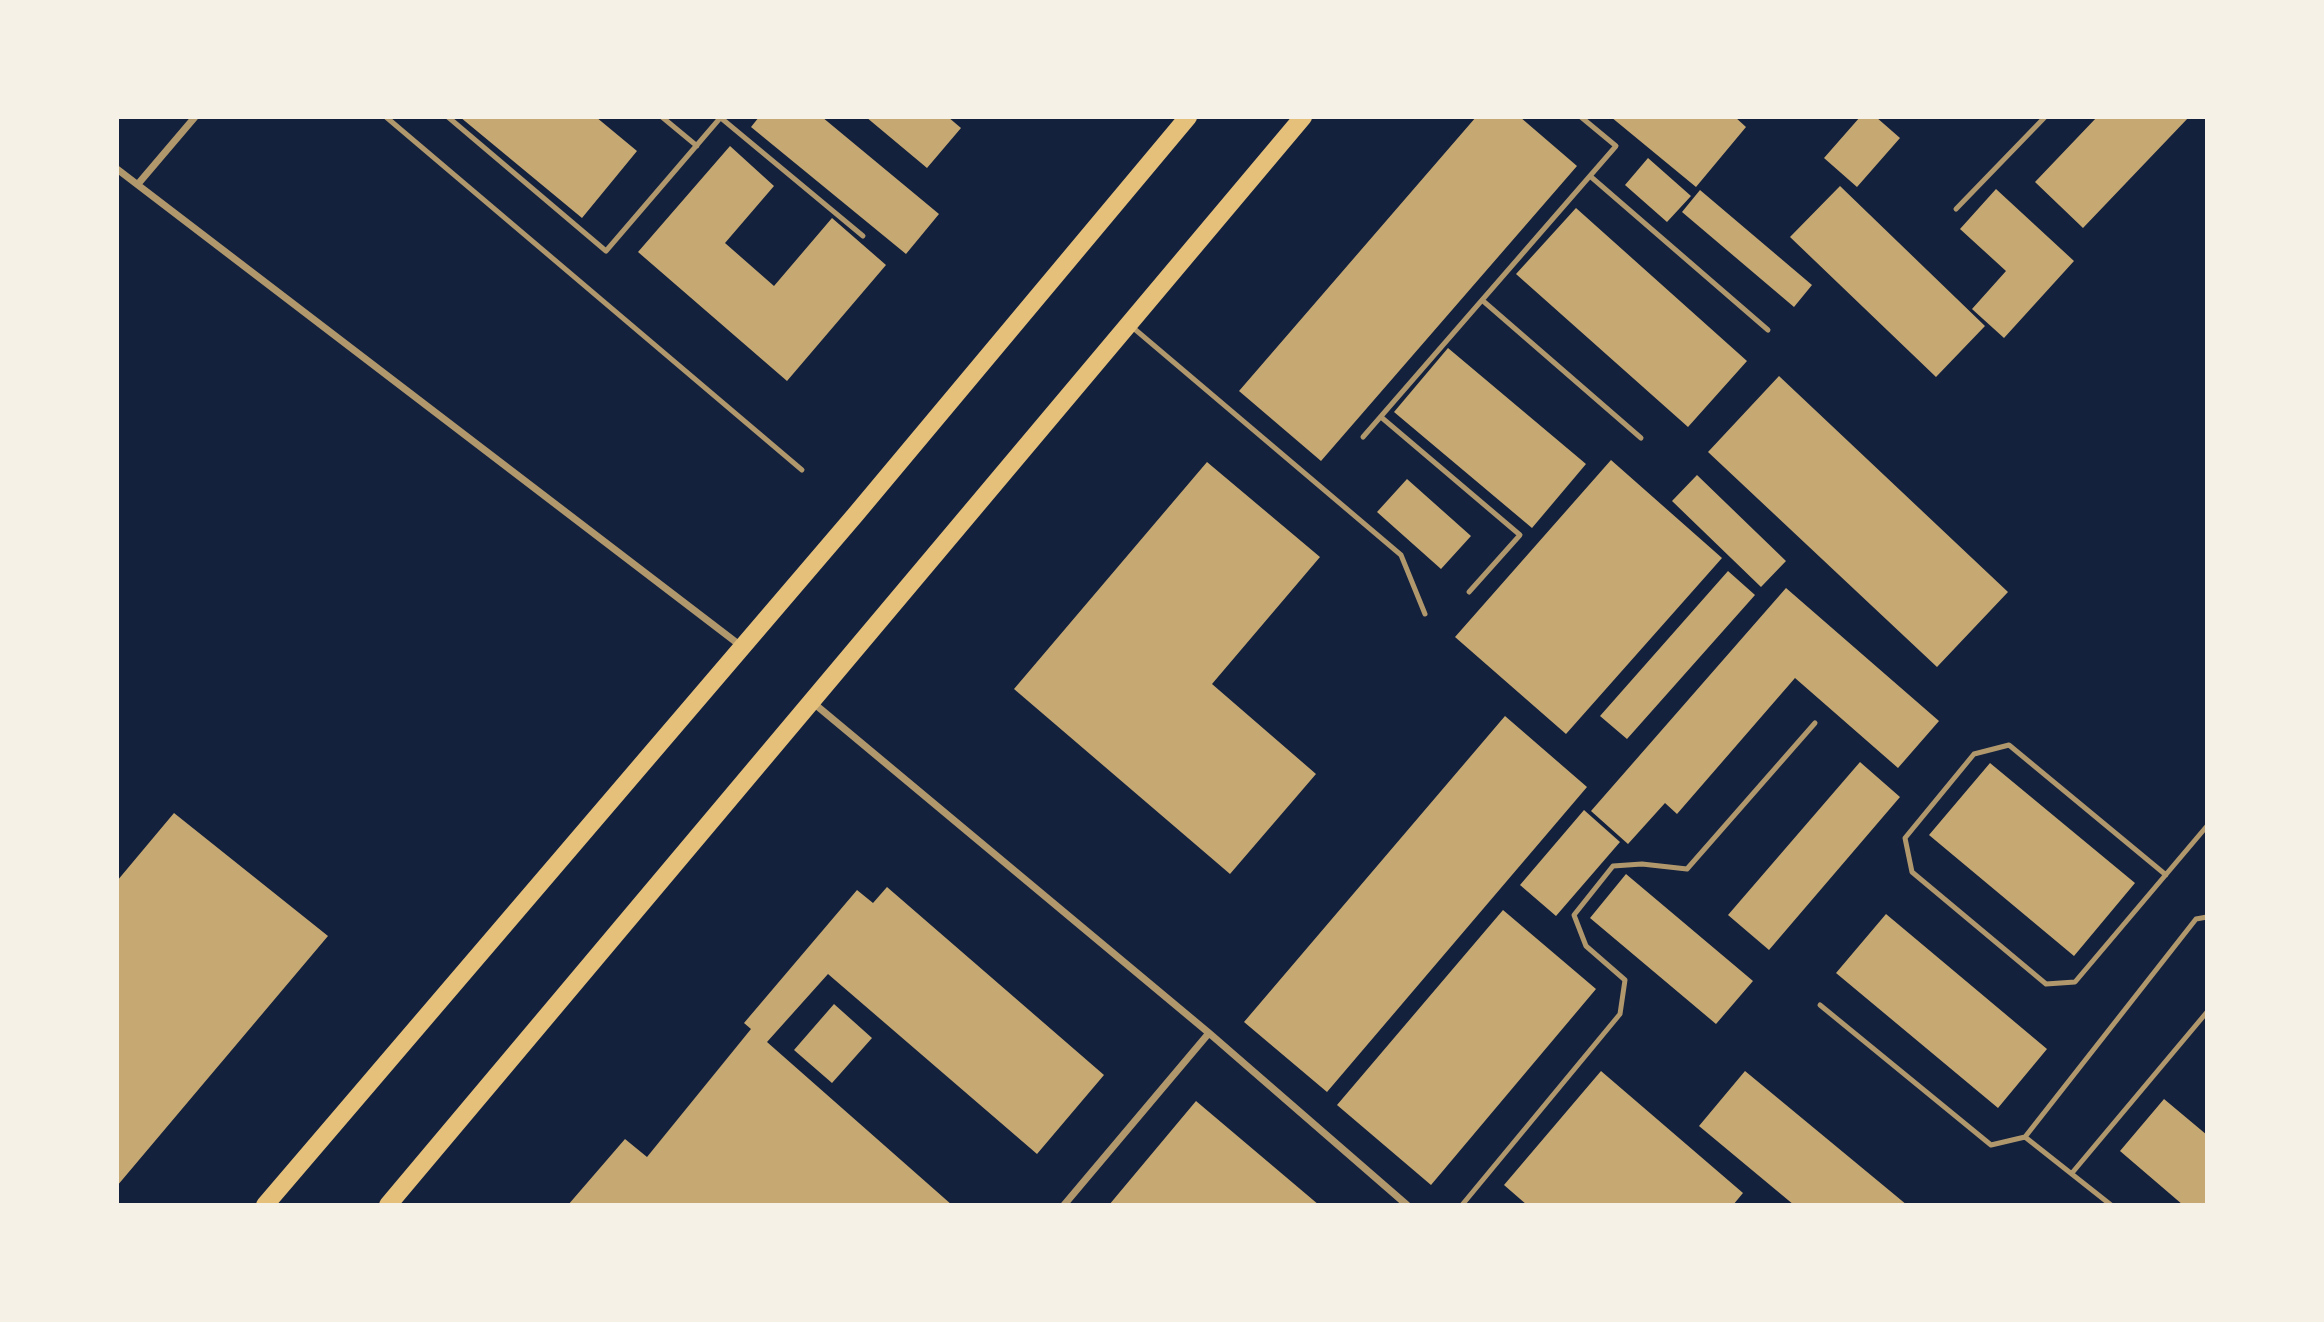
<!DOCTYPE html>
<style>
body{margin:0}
#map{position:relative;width:2324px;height:1322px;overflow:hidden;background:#14213d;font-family:Ubuntu,sans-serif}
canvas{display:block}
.frame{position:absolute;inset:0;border:119px solid #f6f1e7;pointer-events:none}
</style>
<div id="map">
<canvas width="2324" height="1322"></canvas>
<div class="frame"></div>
</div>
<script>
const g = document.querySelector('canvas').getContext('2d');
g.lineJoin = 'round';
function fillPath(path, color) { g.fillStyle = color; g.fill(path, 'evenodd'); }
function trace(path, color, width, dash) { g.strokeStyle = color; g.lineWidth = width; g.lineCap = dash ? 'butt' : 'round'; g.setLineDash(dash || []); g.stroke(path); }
const building = new Path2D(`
 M 460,117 L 596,117 L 637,151 L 582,218 Z
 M 759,117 L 822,117 L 939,214 L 906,254 L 751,127 Z
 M 866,117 L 948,117 L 961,128 L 927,168 Z
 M 1476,117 L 1520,117 L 1577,166 L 1321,461 L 1239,391 Z
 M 1611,117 L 1735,117 L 1746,127 L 1696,187 Z
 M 1860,117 L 1876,117 L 1900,138 L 1857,187 L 1824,158 Z
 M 2097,117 L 2189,117 L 2083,228 L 2035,182 Z
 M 730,146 L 774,186 L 725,243 L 774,286 L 832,218 L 886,265 L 787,381 L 638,252 Z
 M 1648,158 L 1691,196 L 1667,222 L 1625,185 Z
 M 1840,186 L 1985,326 L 1936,377 L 1790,237 Z
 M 1996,189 L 2074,261 L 2004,338 L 1972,309 L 2006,271 L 1960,229 Z
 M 1700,190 L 1812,285 L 1794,307 L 1682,212 Z
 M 1576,208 L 1747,361 L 1688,427 L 1516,274 Z
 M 1448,348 L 1586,464 L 1532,528 L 1394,412 Z
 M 1779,376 L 2008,592 L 1937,667 L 1708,452 Z
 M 1611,460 L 1722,558 L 1566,734 L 1455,637 Z
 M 1207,462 L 1320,557 L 1212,684 L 1316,774 L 1230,874 L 1014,689 Z
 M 1697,475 L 1786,561 L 1761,587 L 1672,501 Z
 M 1407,479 L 1471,536 L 1441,569 L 1377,512 Z
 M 1728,571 L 1755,595 L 1627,739 L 1600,716 Z
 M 1786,588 L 1939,721 L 1898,768 L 1795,678 L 1677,814 L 1665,803 L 1628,844 L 1591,811 Z
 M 1505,716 L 1587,787 L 1327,1092 L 1244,1022 Z
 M 1860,762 L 1900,797 L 1769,950 L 1728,915 Z
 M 1990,763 L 2135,883 L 2074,956 L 1929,835 Z
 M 1584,810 L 1620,842 L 1556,916 L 1520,885 Z
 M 174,813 L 328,936 L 117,1186 L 117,881 Z
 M 1626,874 L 1753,981 L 1716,1024 L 1590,918 Z
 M 887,887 L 1104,1075 L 1037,1154 L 828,974 L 767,1042 L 952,1205 L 568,1205 L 625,1139 L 647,1157 L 751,1029 L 744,1023 L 857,890 L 873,903 Z
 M 1503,910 L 1596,989 L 1431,1185 L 1337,1105 Z
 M 1886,914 L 2047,1049 L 1998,1108 L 1836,973 Z
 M 834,1004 L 872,1038 L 832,1083 L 794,1050 Z
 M 1601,1071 L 1743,1193 L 1733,1205 L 1527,1205 L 1504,1185 Z
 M 1745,1071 L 1907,1205 L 1794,1205 L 1699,1126 Z
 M 2164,1099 L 2207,1135 L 2207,1205 L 2183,1205 L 2120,1151 Z
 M 1196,1101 L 1319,1205 L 1109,1205 Z`);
const service = new Path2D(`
 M 386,117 L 802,470
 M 448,117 L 606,251 L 721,117
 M 662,117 L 697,146
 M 721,118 L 863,236
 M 1590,176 L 1768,330
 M 1956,209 L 2045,117
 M 1482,300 L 1641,438
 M 1131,326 L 1401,555 L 1425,614
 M 1381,417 L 1520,535 L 1469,592
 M 1363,437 L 1616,146 L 1581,117
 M 2166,875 L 2009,745 L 1974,754 L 1905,838 L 1912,872 L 2046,984 L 2075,982 L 2207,826
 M 1820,1005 L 1991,1145 L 2025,1137 L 2111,1205
 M 2025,1137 L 2196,919 L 2207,917
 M 2072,1173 L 2207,1012
 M 1462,1205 L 1620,1014 L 1625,980 L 1586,946 L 1574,915 L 1613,866 L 1642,864 L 1687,869 L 1815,723`);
const minor = new Path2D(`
 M 117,169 L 741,646
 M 138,184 L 195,117
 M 811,701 L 1209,1033 L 1407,1205
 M 1064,1205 L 1209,1033`);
const primary = new Path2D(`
 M 265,1205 L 856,514 L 1188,117
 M 388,1205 L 1303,117`);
fillPath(building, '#c6a872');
trace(service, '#b1986c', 5);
trace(minor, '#b1986c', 7);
trace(primary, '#e5c07b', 18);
</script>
